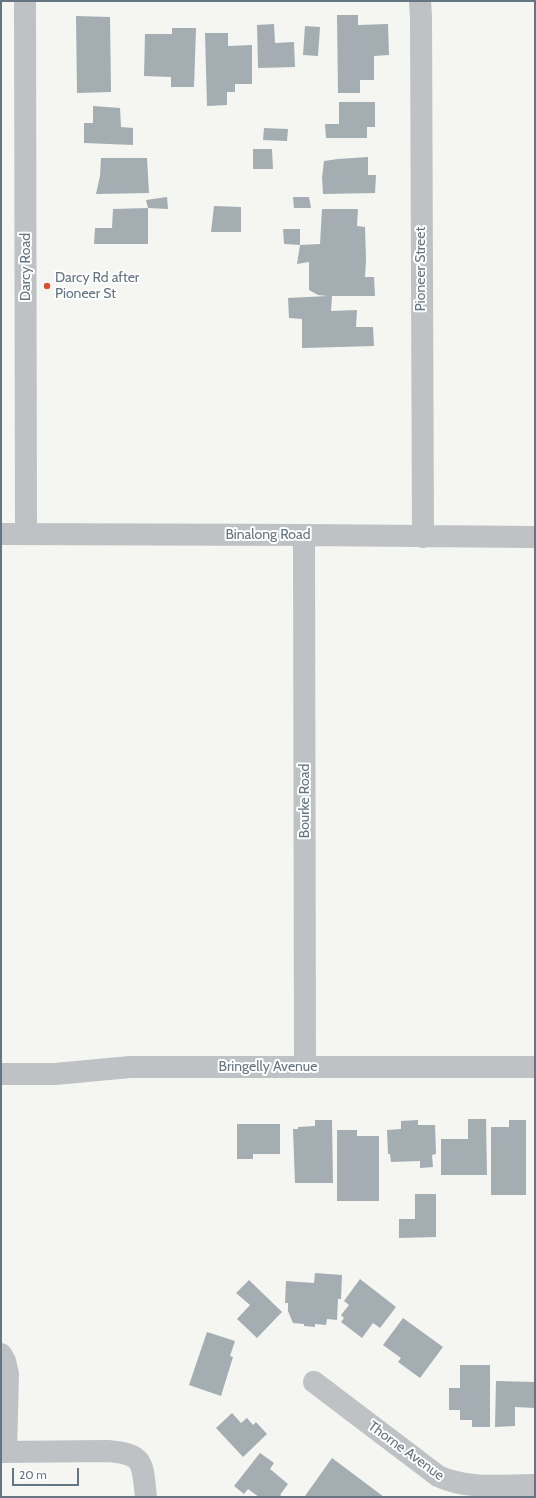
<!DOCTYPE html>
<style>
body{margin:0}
#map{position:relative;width:536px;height:1498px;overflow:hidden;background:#f5f5f1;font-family:Cabin,sans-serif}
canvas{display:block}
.frame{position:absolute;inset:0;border:2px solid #657581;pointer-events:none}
.scale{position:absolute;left:12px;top:1468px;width:67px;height:18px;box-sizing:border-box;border:2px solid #657581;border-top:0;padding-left:5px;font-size:12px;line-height:14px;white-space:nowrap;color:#657581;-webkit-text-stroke:3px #fff;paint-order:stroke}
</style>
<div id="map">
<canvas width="536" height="1498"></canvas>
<div class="frame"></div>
<div class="scale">20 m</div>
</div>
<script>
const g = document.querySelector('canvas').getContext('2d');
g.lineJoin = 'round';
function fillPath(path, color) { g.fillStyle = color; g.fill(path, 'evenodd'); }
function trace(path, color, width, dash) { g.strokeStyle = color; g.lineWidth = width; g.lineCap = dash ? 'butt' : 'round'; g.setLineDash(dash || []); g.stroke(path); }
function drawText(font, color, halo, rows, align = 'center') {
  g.font = font + ' Cabin,sans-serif'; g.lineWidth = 4; g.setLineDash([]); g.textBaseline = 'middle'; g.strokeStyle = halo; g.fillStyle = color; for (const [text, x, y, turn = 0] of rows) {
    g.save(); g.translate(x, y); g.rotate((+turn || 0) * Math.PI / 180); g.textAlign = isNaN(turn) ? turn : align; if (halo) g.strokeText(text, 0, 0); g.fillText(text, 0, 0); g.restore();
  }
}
const building = new Path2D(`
 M 337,15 L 358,15 L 358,25 L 388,24 L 389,55 L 374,56 L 374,80 L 360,80 L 360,93 L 338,93 Z
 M 76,16 L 110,17 L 111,92 L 77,93 Z
 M 274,24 L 275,43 L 294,42 L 295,67 L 258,68 L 257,25 Z
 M 305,26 L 320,27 L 318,56 L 303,55 Z
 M 172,28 L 196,28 L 194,87 L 171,87 L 171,77 L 144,76 L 145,34 L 172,34 Z
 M 205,33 L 228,33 L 228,46 L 252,45 L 252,84 L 235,84 L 235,92 L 227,92 L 227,105 L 207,106 Z
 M 339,102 L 375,102 L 375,127 L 367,127 L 367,138 L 326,138 L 325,124 L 339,124 Z
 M 93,106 L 120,108 L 121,127 L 133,128 L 133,145 L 84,143 L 84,123 L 93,123 Z
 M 264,128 L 288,129 L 287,141 L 263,140 Z
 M 253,149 L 272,149 L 273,169 L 253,169 Z
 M 368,157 L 368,175 L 376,175 L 375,193 L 323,194 L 322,178 L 324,161 L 338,159 Z
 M 101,158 L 147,158 L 149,193 L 96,194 L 100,176 Z
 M 167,197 L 168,209 L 148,208 L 148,244 L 94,244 L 95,228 L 112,228 L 113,209 L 148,208 L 146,200 Z
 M 293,197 L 309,197 L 311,208 L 294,208 Z
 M 214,206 L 241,207 L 241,232 L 211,232 Z
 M 322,209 L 358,209 L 357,226 L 365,227 L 366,260 L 365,277 L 374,277 L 375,296 L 332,296 L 331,311 L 357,310 L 356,327 L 373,327 L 374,346 L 302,348 L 302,319 L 289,318 L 288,298 L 328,296 L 318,295 L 309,290 L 309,262 L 297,264 L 300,245 L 284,244 L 283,229 L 300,229 L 300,245 L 320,244 Z
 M 468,1119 L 486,1119 L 487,1175 L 441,1175 L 441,1139 L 468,1139 Z
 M 315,1120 L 332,1120 L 333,1183 L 295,1183 L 293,1129 L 298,1129 L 298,1127 L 315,1126 Z
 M 418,1120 L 418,1125 L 435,1125 L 436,1154 L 432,1155 L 433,1167 L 420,1168 L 420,1161 L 391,1162 L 390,1154 L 388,1154 L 387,1130 L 401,1129 L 401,1121 Z
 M 509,1120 L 526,1120 L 526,1195 L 491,1195 L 491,1127 L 509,1127 Z
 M 237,1124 L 280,1124 L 280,1154 L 253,1154 L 253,1159 L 237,1159 Z
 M 337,1130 L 357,1130 L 357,1136 L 379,1136 L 379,1201 L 337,1201 Z
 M 415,1194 L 436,1194 L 436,1237 L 399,1238 L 399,1219 L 415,1219 Z
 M 315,1273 L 342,1275 L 341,1299 L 338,1299 L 337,1320 L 327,1319 L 326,1325 L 315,1324 L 315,1327 L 304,1326 L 304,1324 L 293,1323 L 288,1311 L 288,1303 L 285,1303 L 286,1281 L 314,1283 Z
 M 360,1279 L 396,1307 L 380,1328 L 373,1323 L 362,1338 L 341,1322 L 344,1318 L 341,1315 L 349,1305 L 344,1301 Z
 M 249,1280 L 282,1312 L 257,1338 L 237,1319 L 250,1305 L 236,1293 Z
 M 403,1318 L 443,1347 L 420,1378 L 398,1362 L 401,1358 L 383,1345 Z
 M 207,1332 L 235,1341 L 230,1356 L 233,1357 L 221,1396 L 189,1385 Z
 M 460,1365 L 490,1365 L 490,1427 L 472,1427 L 472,1420 L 460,1420 L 460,1410 L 449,1410 L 449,1388 L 460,1388 Z
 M 496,1381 L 535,1382 L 535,1408 L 515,1407 L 515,1426 L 495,1427 Z
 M 232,1413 L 241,1423 L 247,1418 L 253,1425 L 256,1422 L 267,1434 L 243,1457 L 216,1428 Z
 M 260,1453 L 274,1463 L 270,1469 L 288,1484 L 280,1495 L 283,1497 L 259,1497 L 248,1489 L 244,1494 L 234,1486 Z
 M 332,1458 L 384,1497 L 306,1497 L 305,1496 Z`);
const minor = new Path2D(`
 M 25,1 L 26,533
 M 420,1 L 421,17 L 423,537
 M 1,534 L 304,535 L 535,537
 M 304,535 L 305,1066
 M 1,1074 L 55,1074 L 130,1067 L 535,1067
 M 1,1354 L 5,1361 L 8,1374 L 6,1452
 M 314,1382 L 438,1476 C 468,1490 503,1485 535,1485
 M 1,1452 L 108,1451 C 146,1454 142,1464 146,1497`);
const markers = [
 [47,286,4,"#db512b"]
];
const streetNames = [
 ["Darcy Road",26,267,-90],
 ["Pioneer Street",421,269,-90],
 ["Binalong Road",268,535],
 ["Bourke Road",305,801,-90],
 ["Bringelly Avenue",268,1067],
 ["Thorne Avenue",406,1451,36]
];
const poiNames = [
 ["Darcy Rd after",55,278],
 ["Pioneer St",55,294]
];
fillPath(building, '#a4adb2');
trace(minor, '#bec2c5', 22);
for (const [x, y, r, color] of markers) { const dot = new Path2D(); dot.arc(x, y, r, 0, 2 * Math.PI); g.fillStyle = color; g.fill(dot); trace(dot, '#fff', 1.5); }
drawText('14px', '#657581', '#fff', streetNames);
drawText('14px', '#657581', '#fff', poiNames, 'left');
</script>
